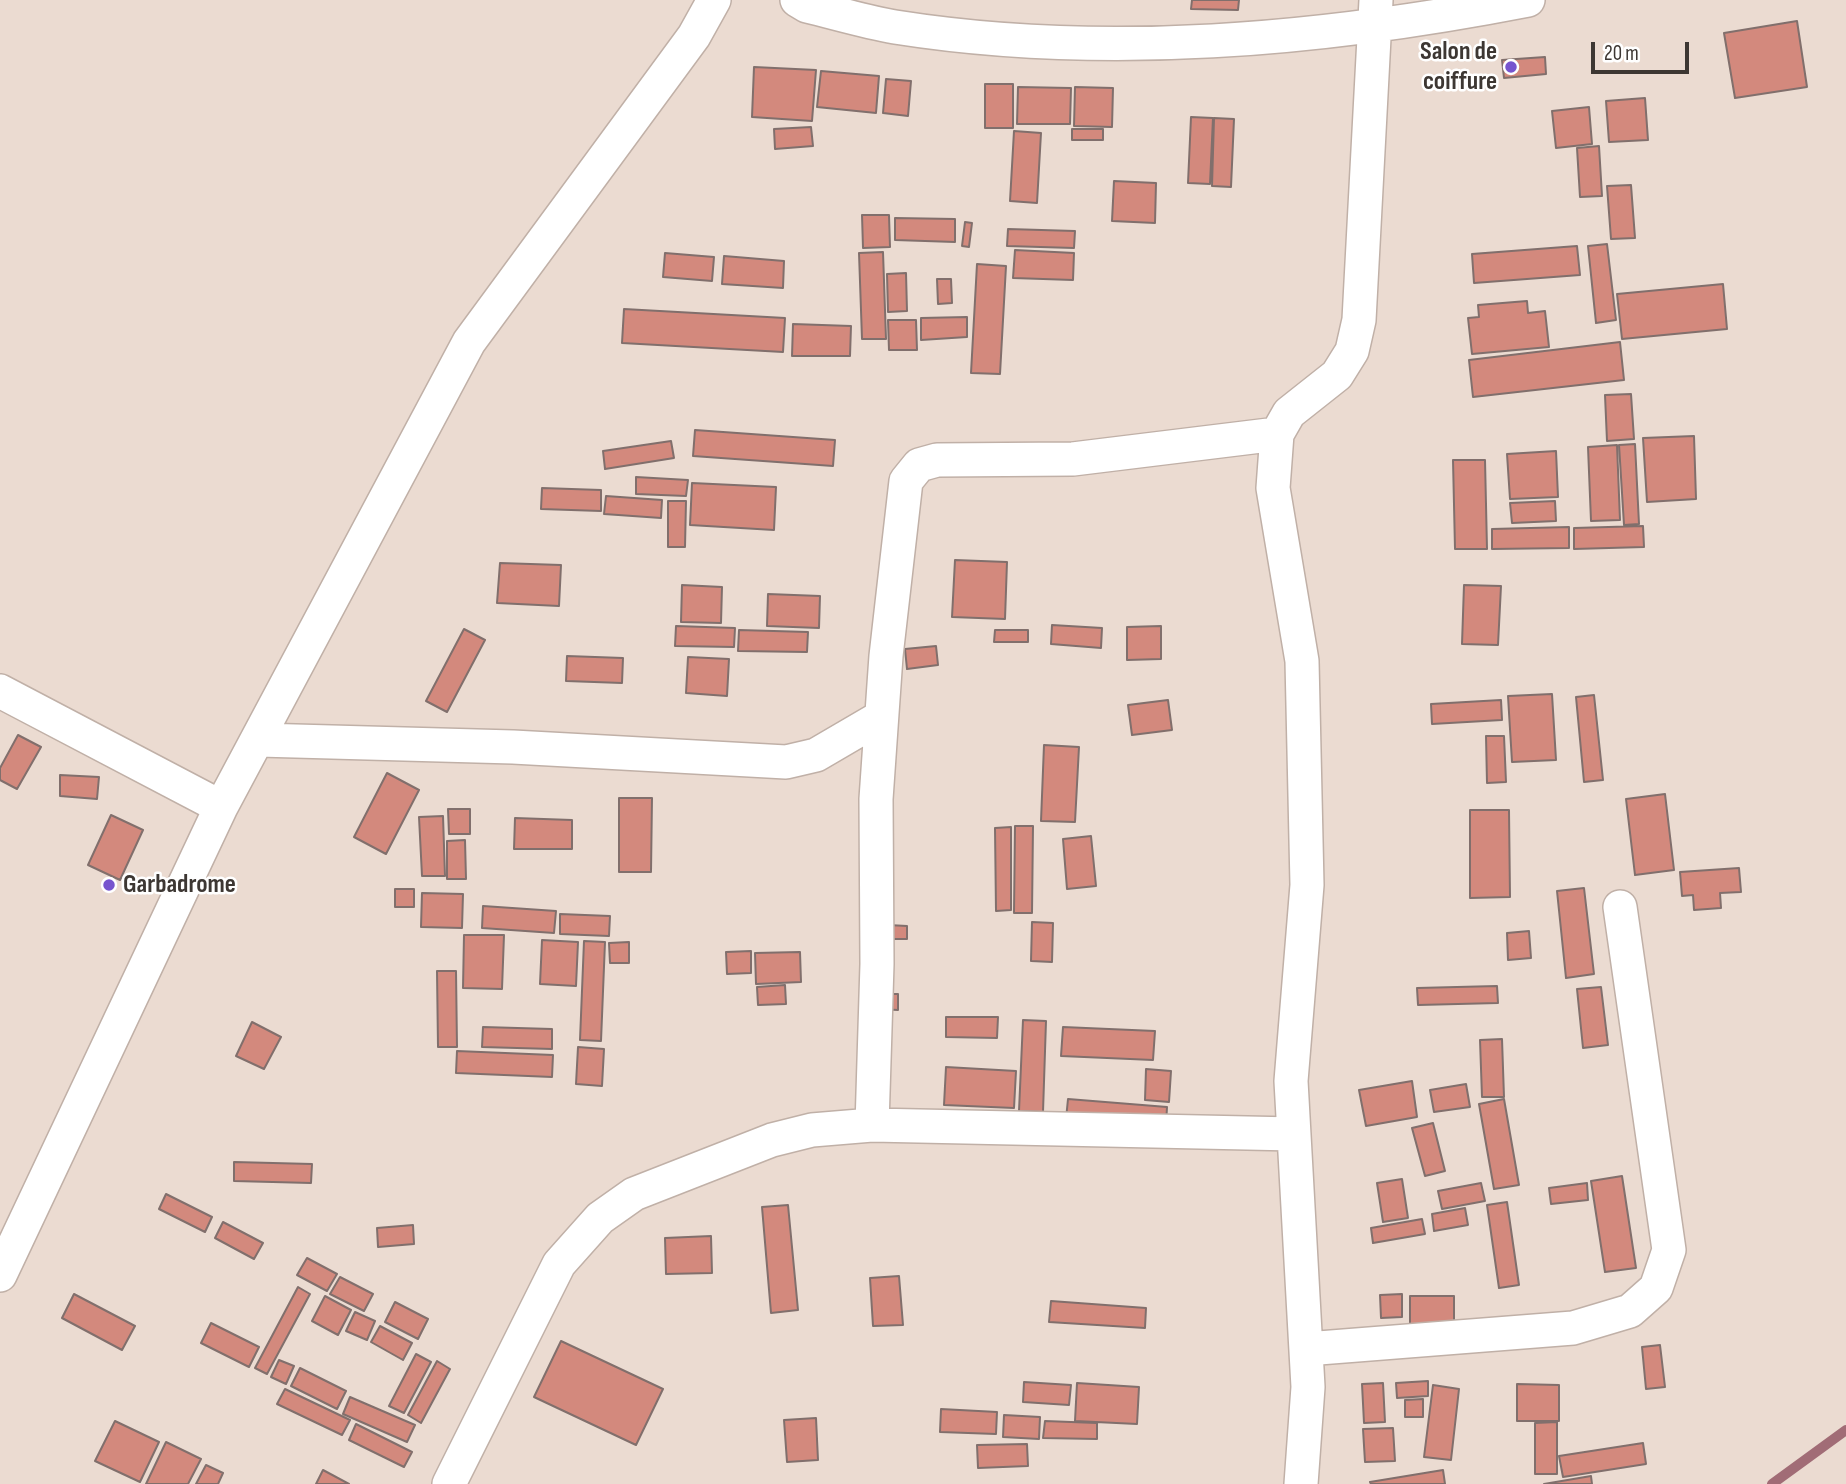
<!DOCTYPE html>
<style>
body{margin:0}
#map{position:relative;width:1846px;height:1484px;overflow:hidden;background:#ebdbd1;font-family:"Sofia Sans Condensed",sans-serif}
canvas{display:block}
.scale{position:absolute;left:1591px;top:42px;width:98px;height:32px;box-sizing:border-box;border:4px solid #3d3733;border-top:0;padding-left:9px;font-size:21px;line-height:24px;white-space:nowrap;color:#3d3733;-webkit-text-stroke:5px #fff;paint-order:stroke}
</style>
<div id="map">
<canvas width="1846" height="1484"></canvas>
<div class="scale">20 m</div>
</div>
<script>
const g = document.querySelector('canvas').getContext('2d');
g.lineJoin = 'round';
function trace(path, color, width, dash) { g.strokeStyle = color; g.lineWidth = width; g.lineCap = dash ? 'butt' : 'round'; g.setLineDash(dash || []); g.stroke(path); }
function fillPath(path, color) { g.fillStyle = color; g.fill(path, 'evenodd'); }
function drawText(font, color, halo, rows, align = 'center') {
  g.font = font + ' "Sofia Sans Condensed",sans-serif'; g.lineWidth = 5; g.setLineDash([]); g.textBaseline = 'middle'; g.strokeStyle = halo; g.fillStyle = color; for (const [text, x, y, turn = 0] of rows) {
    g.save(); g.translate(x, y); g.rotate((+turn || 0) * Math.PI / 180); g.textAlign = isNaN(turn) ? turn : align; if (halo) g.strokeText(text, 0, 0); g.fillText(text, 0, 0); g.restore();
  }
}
const stream = new Path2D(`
 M 1772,1484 L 1846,1430`);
const building = new Path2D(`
 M 1192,0 L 1239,0 L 1238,10 L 1191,9 Z
 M 1797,21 L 1807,87 L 1735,98 L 1724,33 Z
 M 1545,57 L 1546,74 L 1504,78 L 1502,60 Z
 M 754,67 L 816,70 L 812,121 L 752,117 Z
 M 821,71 L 879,76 L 876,113 L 817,107 Z
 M 886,79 L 911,81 L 908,116 L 883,113 Z
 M 985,84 L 1013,84 L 1013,128 L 985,128 Z
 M 1018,87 L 1071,88 L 1070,124 L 1017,124 Z
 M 1075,87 L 1113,88 L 1112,127 L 1074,126 Z
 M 1645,98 L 1648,140 L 1609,142 L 1606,101 Z
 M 1589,107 L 1592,144 L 1556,148 L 1552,111 Z
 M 1191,117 L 1213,118 L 1210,184 L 1188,183 Z
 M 1214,118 L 1234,119 L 1231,187 L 1212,186 Z
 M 811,127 L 813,146 L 775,149 L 774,129 Z
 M 1072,129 L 1103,129 L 1103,140 L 1072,140 Z
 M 1014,131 L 1041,133 L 1037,203 L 1010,201 Z
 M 1599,146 L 1602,196 L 1580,197 L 1577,148 Z
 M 1114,181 L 1156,183 L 1155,223 L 1112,221 Z
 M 1631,185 L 1635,238 L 1611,239 L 1607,186 Z
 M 862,215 L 889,215 L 890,247 L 863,248 Z
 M 895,218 L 955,219 L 955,242 L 895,240 Z
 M 965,222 L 972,223 L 969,247 L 962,246 Z
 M 1008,229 L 1075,231 L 1074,248 L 1007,246 Z
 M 1607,244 L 1616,320 L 1596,323 L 1588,246 Z
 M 1577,246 L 1580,275 L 1474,283 L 1472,254 Z
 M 1015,250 L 1074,253 L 1073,280 L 1013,278 Z
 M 883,252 L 886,339 L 862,339 L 859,253 Z
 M 665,253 L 714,257 L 712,281 L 663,277 Z
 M 724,256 L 784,261 L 783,288 L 722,284 Z
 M 977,264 L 1006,266 L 1000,374 L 971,373 Z
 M 906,273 L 907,311 L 888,312 L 887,274 Z
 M 937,279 L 951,279 L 952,303 L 938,304 Z
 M 1723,284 L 1727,329 L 1622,339 L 1617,294 Z
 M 1527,301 L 1528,313 L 1545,311 L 1549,347 L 1472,354 L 1468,318 L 1479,317 L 1478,305 Z
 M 624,309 L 785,318 L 783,352 L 622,343 Z
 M 967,317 L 967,337 L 921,340 L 921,318 Z
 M 888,320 L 916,320 L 917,350 L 889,350 Z
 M 793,324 L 851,326 L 850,356 L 792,356 Z
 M 1620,342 L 1624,380 L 1473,397 L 1469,360 Z
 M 1631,394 L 1634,439 L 1607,441 L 1605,395 Z
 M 695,430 L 835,440 L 833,466 L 693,456 Z
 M 1694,436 L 1696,499 L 1647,502 L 1643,438 Z
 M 671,441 L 674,458 L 605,469 L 603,451 Z
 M 1635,444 L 1639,524 L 1624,525 L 1619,445 Z
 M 1617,445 L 1620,520 L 1591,521 L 1588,447 Z
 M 1556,451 L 1558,497 L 1510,499 L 1507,454 Z
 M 1453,460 L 1485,460 L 1487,549 L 1455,549 Z
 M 636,477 L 688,480 L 686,496 L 636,494 Z
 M 692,483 L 776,487 L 774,530 L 690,525 Z
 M 542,488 L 601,490 L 601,511 L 541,509 Z
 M 606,496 L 662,500 L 661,518 L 604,514 Z
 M 668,501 L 686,501 L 685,547 L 668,547 Z
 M 1555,501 L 1556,521 L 1512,523 L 1510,503 Z
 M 1643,526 L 1644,547 L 1574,549 L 1574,528 Z
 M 1569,527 L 1569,548 L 1492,549 L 1492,529 Z
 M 955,560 L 1007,562 L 1005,619 L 952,617 Z
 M 500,563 L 561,565 L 559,606 L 497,603 Z
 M 682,585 L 722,587 L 721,623 L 681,622 Z
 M 1464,585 L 1501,586 L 1498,645 L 1462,644 Z
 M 768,594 L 820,596 L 819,628 L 767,626 Z
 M 1052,625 L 1102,628 L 1101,648 L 1051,644 Z
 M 676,626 L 735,628 L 734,647 L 675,646 Z
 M 1161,626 L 1161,659 L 1127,660 L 1127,627 Z
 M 464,629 L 485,640 L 447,712 L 426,701 Z
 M 739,630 L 808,632 L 807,652 L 738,651 Z
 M 995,630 L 1028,630 L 1028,642 L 994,642 Z
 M 936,646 L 938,665 L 907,669 L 905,649 Z
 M 567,656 L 623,658 L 622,683 L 566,681 Z
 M 688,657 L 729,659 L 727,696 L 686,693 Z
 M 1552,694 L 1556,760 L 1512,762 L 1508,696 Z
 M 1594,695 L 1603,780 L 1584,782 L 1576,697 Z
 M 1168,700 L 1172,730 L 1132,735 L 1128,705 Z
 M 1501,700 L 1502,720 L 1432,724 L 1431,704 Z
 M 18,735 L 41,747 L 17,789 L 0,780 L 0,768 Z
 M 1486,736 L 1504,736 L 1506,782 L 1487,783 Z
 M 1044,745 L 1079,747 L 1075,822 L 1041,821 Z
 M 387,773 L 419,790 L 386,854 L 354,837 Z
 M 60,775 L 99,777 L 97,799 L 60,796 Z
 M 1665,794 L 1674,870 L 1635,875 L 1626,799 Z
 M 619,798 L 652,798 L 651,872 L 619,872 Z
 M 448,809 L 470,809 L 470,834 L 449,834 Z
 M 1470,810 L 1509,810 L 1510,897 L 1470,898 Z
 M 111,815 L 143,830 L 120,880 L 88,865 Z
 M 443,816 L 445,876 L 422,876 L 419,817 Z
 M 515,818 L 572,820 L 572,849 L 514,849 Z
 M 1015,826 L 1033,826 L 1032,913 L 1014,913 Z
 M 1011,827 L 1011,910 L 996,911 L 995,828 Z
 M 1091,836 L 1096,886 L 1067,889 L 1063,839 Z
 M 465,840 L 466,879 L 447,879 L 447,841 Z
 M 1739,868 L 1741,892 L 1720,893 L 1721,908 L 1694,910 L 1693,895 L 1682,896 L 1680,872 Z
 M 1584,888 L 1594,974 L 1566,978 L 1557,891 Z
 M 395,889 L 414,889 L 414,907 L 395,907 Z
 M 422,893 L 463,894 L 462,928 L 421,927 Z
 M 483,906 L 556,911 L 554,933 L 482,928 Z
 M 560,914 L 610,916 L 609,936 L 560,934 Z
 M 1032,922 L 1053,923 L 1052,962 L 1031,961 Z
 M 888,925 L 907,926 L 907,939 L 888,939 Z
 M 1529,931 L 1531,958 L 1508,960 L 1507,933 Z
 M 464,935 L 504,935 L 502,989 L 463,988 Z
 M 542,940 L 578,942 L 576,986 L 540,984 Z
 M 584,941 L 605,942 L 601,1041 L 580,1040 Z
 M 629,942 L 629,963 L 610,963 L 609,943 Z
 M 751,951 L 751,973 L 727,974 L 726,952 Z
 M 800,952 L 801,982 L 756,984 L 755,953 Z
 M 437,971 L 456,971 L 457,1047 L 438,1047 Z
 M 785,985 L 786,1004 L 758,1005 L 757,987 Z
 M 1497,986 L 1498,1003 L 1418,1005 L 1417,988 Z
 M 1601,987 L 1608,1045 L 1583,1048 L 1577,989 Z
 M 879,994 L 898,994 L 898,1010 L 878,1009 Z
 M 946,1017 L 998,1017 L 997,1038 L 946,1037 Z
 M 1023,1020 L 1046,1021 L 1043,1112 L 1019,1111 Z
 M 252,1022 L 281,1037 L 264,1069 L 236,1056 Z
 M 483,1027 L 552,1029 L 552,1049 L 482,1047 Z
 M 1063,1027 L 1155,1031 L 1153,1060 L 1061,1056 Z
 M 1502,1039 L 1504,1097 L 1482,1097 L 1480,1040 Z
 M 578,1047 L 604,1049 L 602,1086 L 576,1084 Z
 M 457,1051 L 553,1055 L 552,1077 L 456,1073 Z
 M 946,1067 L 1016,1071 L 1014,1108 L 944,1105 Z
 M 1146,1069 L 1171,1071 L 1169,1102 L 1145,1100 Z
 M 1412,1081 L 1417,1117 L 1366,1126 L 1359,1090 Z
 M 1466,1084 L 1470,1107 L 1434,1112 L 1430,1090 Z
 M 1068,1099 L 1167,1107 L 1166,1126 L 1066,1119 Z
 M 1504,1099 L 1519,1185 L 1494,1189 L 1479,1104 Z
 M 1433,1123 L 1445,1171 L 1425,1176 L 1412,1128 Z
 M 234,1162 L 312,1164 L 311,1183 L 234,1181 Z
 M 1622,1176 L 1636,1268 L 1605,1272 L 1591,1181 Z
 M 1402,1179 L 1408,1218 L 1383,1222 L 1377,1183 Z
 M 1481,1183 L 1485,1201 L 1442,1209 L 1438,1191 Z
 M 1587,1183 L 1588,1200 L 1551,1204 L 1549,1188 Z
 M 166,1194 L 212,1217 L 205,1232 L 159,1209 Z
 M 1507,1202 L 1519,1285 L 1499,1288 L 1487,1205 Z
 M 788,1205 L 798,1310 L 771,1313 L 762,1207 Z
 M 1465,1208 L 1468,1225 L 1434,1231 L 1432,1214 Z
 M 1422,1219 L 1425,1234 L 1373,1243 L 1371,1228 Z
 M 223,1222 L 263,1243 L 254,1259 L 215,1238 Z
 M 413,1225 L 414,1244 L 378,1247 L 377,1228 Z
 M 711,1236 L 712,1273 L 666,1274 L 665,1238 Z
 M 307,1258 L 337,1274 L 327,1291 L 297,1275 Z
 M 899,1276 L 903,1325 L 873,1326 L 870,1278 Z
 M 340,1277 L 373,1294 L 364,1311 L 330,1294 Z
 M 298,1287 L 310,1294 L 267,1374 L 255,1368 Z
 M 74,1294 L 135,1326 L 122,1350 L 62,1318 Z
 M 1402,1294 L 1402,1317 L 1381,1318 L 1380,1295 Z
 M 325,1296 L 351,1310 L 338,1335 L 312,1321 Z
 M 1410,1296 L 1454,1296 L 1454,1328 L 1410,1329 Z
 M 1051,1301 L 1146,1308 L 1145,1328 L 1049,1322 Z
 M 395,1302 L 428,1319 L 418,1339 L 385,1322 Z
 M 355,1312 L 375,1321 L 367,1340 L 346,1331 Z
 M 211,1323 L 259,1347 L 249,1367 L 201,1343 Z
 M 380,1326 L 412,1343 L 403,1360 L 371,1342 Z
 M 561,1341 L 663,1389 L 636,1445 L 534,1397 Z
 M 1660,1345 L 1665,1387 L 1646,1389 L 1642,1347 Z
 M 416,1354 L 431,1362 L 404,1413 L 389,1406 Z
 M 279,1360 L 294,1366 L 286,1384 L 271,1377 Z
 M 437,1361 L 450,1369 L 421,1423 L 408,1415 Z
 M 300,1368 L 346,1391 L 337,1409 L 291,1386 Z
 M 1428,1381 L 1428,1396 L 1397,1398 L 1396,1383 Z
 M 1024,1382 L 1071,1385 L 1069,1405 L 1023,1402 Z
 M 1077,1383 L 1139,1387 L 1137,1424 L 1075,1421 Z
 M 1383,1383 L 1385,1422 L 1364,1423 L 1362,1384 Z
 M 1517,1384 L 1559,1385 L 1559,1421 L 1517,1421 Z
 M 1433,1385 L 1459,1389 L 1451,1460 L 1424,1457 Z
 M 285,1389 L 350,1420 L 342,1435 L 277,1404 Z
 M 350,1397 L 415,1425 L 407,1442 L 343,1414 Z
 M 1423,1399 L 1423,1417 L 1405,1417 L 1405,1400 Z
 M 941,1409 L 997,1412 L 996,1434 L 940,1432 Z
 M 1004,1415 L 1040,1417 L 1039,1439 L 1003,1437 Z
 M 816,1418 L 818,1460 L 787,1462 L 784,1420 Z
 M 115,1421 L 159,1442 L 140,1482 L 95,1461 Z
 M 1045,1421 L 1097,1423 L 1097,1439 L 1043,1438 Z
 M 1557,1422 L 1557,1474 L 1535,1474 L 1535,1423 Z
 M 356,1424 L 412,1452 L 404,1467 L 349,1440 Z
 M 1393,1428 L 1395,1461 L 1365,1462 L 1363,1429 Z
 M 166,1442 L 201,1459 L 188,1484 L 146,1484 Z
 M 1643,1443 L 1646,1464 L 1563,1477 L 1559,1456 Z
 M 1027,1444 L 1028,1466 L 978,1468 L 977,1445 Z
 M 206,1465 L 223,1473 L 218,1484 L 196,1484 Z
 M 323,1470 L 349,1484 L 316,1484 Z
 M 1443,1470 L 1445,1484 L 1371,1484 L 1370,1482 Z
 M 1591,1476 L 1592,1484 L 1544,1484 Z`);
const street = new Path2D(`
 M 797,0 L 807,6 C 836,13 866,22 895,27 C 1104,60 1322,40 1528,0
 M 0,691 L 221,807
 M 259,740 L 513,747 L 786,762 L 816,755 L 881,717
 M 872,1125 L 877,964 L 876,799 L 886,656 L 906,481 L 919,465 L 937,460 L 1073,459 L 1277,434
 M 0,1275 L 221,807 L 469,342 L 694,36 L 714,0
 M 1306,1349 L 1573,1328 L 1630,1311 L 1656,1288 L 1669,1250 L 1620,907
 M 449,1484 L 559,1264 L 600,1218 L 634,1194 L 772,1140 L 812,1130 L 872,1125 L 1294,1134
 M 1301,1484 L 1308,1387 L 1291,1081 L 1307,885 L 1302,661 L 1273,488 L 1277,434 L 1289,413 L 1337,375 L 1352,351 L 1359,320 L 1376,0`);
const markers = [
 [1511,67,7,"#7754ce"],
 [109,885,7,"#7754ce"]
];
const poiNames = [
 ["Salon de",1497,52],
 ["coiffure",1497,82],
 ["Garbadrome",123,885,"left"]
];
trace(stream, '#a16c76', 10);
fillPath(building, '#d3897d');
trace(building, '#816f6c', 2);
trace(street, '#c0b0a7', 36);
trace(street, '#fff', 33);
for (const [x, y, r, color] of markers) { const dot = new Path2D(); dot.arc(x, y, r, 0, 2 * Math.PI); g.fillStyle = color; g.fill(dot); trace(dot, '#fff', 2.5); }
drawText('bold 26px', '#3d3733', '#fff', poiNames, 'right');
</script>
